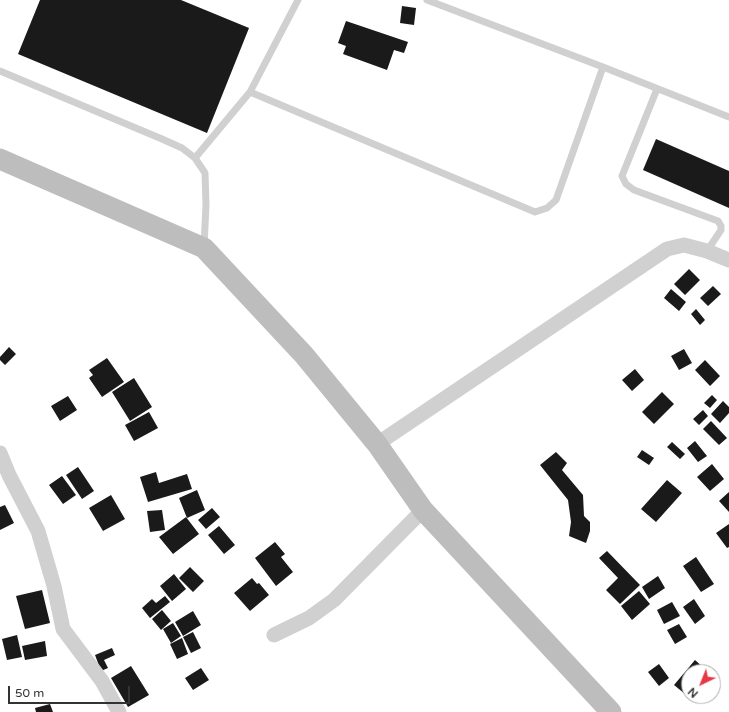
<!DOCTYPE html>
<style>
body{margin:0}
#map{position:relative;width:729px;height:712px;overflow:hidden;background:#fff;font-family:"Varela Round",sans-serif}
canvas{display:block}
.north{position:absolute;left:681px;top:664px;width:40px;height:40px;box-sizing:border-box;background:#fff;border:1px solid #adadad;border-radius:50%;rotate:223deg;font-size:11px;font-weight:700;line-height:16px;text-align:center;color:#333}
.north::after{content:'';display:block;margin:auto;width:14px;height:18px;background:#e63946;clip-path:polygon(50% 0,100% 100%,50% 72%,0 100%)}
.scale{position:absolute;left:8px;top:686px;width:122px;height:18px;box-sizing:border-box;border:2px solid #333;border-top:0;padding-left:5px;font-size:12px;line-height:14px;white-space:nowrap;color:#333;-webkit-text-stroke:3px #fff;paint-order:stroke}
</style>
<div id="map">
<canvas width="729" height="712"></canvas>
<div class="north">N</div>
<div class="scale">50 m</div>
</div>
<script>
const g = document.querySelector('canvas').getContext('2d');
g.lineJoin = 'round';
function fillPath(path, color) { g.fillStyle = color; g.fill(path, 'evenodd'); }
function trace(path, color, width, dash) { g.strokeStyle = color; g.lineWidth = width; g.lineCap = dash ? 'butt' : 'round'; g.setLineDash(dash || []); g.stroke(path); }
const building = new Path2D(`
 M 40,0 L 181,0 L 249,28 L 207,133 L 18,54 Z
 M 402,6 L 416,8 L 414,25 L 400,23 Z
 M 346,21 L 408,42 L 404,53 L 394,50 L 387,70 L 343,54 L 346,46 L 338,43 Z
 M 656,139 L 729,171 L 729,208 L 643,170 Z
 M 689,269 L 700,280 L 685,295 L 674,284 Z
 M 713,286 L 721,294 L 708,306 L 700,298 Z
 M 671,289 L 686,302 L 679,311 L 664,298 Z
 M 696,309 L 705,320 L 700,325 L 691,314 Z
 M 9,347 L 16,354 L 5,365 L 0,360 L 0,357 Z
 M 684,349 L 692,363 L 679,370 L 671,356 Z
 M 107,358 L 124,382 L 102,397 L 89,378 L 93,375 L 89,370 Z
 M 705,360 L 720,376 L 710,386 L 695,370 Z
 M 635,369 L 644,380 L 632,391 L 622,380 Z
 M 134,378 L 152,407 L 130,421 L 112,392 Z
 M 662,392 L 674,404 L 654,424 L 642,412 Z
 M 712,395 L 717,400 L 710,408 L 704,403 Z
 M 68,396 L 77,410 L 60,421 L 51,406 Z
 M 723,401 L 729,407 L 729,413 L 720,423 L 711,414 Z
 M 703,410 L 708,416 L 699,425 L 693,419 Z
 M 149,412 L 158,428 L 134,441 L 125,425 Z
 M 711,421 L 727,438 L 719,445 L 703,429 Z
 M 695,441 L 707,456 L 698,462 L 687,448 Z
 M 672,442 L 685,454 L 680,459 L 667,447 Z
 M 642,450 L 654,458 L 649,465 L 637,457 Z
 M 556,452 L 567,463 L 562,470 L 583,495 L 584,516 L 590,522 L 590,531 L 586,543 L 569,536 L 571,522 L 568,500 L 540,465 Z
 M 712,464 L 724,479 L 710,491 L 697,477 Z
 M 78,467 L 94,491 L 82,499 L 66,475 Z
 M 156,472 L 159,483 L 187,474 L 192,489 L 148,502 L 140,477 Z
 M 62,476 L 76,495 L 63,504 L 49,485 Z
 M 667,480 L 682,493 L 656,522 L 641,509 Z
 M 197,490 L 205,510 L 187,518 L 179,498 Z
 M 729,492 L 729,512 L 719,501 Z
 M 111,495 L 125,519 L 103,531 L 89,508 Z
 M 5,505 L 14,523 L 0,530 L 0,507 Z
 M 212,508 L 220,517 L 206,529 L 198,520 Z
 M 162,510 L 165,530 L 150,532 L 147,511 Z
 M 186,517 L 199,534 L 173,554 L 159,537 Z
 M 729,524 L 729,547 L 727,548 L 716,533 Z
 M 219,526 L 235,545 L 224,554 L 208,535 Z
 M 275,542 L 285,554 L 281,557 L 293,572 L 276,586 L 255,558 Z
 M 607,551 L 640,585 L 620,604 L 606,590 L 618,578 L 599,558 Z
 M 696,557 L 714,584 L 701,592 L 683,566 Z
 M 190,567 L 204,581 L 193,592 L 179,578 Z
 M 174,574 L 186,589 L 172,601 L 160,586 Z
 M 658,576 L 665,588 L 649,599 L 642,587 Z
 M 252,578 L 257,584 L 259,583 L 269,595 L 250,611 L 234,593 Z
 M 42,590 L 50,623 L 25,629 L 16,596 Z
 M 639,591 L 650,604 L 632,620 L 621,606 Z
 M 165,596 L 170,602 L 150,618 L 142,608 L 152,599 L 156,603 Z
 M 694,599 L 705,616 L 695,624 L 683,607 Z
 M 672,602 L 680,616 L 664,624 L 657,610 Z
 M 162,610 L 171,621 L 161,630 L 152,619 Z
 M 193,611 L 201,625 L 183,636 L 175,622 Z
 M 173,623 L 181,636 L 171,643 L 163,629 Z
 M 679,624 L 687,637 L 675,644 L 667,630 Z
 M 193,632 L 201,648 L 191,653 L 183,637 Z
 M 17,635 L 22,657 L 7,660 L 2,639 Z
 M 182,638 L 188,654 L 177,659 L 170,644 Z
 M 45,641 L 47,656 L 25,660 L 22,646 Z
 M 112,648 L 115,655 L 104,660 L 108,668 L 101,671 L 95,655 Z
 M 695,660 L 706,670 L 704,672 L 689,672 L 689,690 L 685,694 L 674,685 Z
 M 659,664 L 669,678 L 659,686 L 648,672 Z
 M 131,666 L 149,695 L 128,707 L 111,678 Z
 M 201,668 L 209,680 L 193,690 L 185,678 Z
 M 50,704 L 53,712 L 36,712 L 35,708 Z`);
const lane = new Path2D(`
 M 298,0 L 250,92 L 535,212 L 547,208 L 556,200 L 603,67
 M 427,0 L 603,67 L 729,117
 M 0,71 L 162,139 L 182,148 L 195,158 L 205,173 L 206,205 L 204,246
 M 657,89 L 622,176 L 626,184 L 634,190 L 718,221 L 721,226 L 721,230 L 707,251
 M 195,158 L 250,92`);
const street = new Path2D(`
 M 377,444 L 667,249 L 684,245 L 707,251 L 729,260
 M 0,453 L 9,475 L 38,531 L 54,586 L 63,629 L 102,681 L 119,712
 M 274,635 L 309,618 L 334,600 L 423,510`);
const secondary = new Path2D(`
 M 0,159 L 204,248 L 304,355 L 377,444 L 423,510 L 611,712`);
fillPath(building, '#1a1a1a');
trace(lane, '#d0d0d0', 7);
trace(street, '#d0d0d0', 15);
trace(secondary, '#bdbdbd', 21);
</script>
